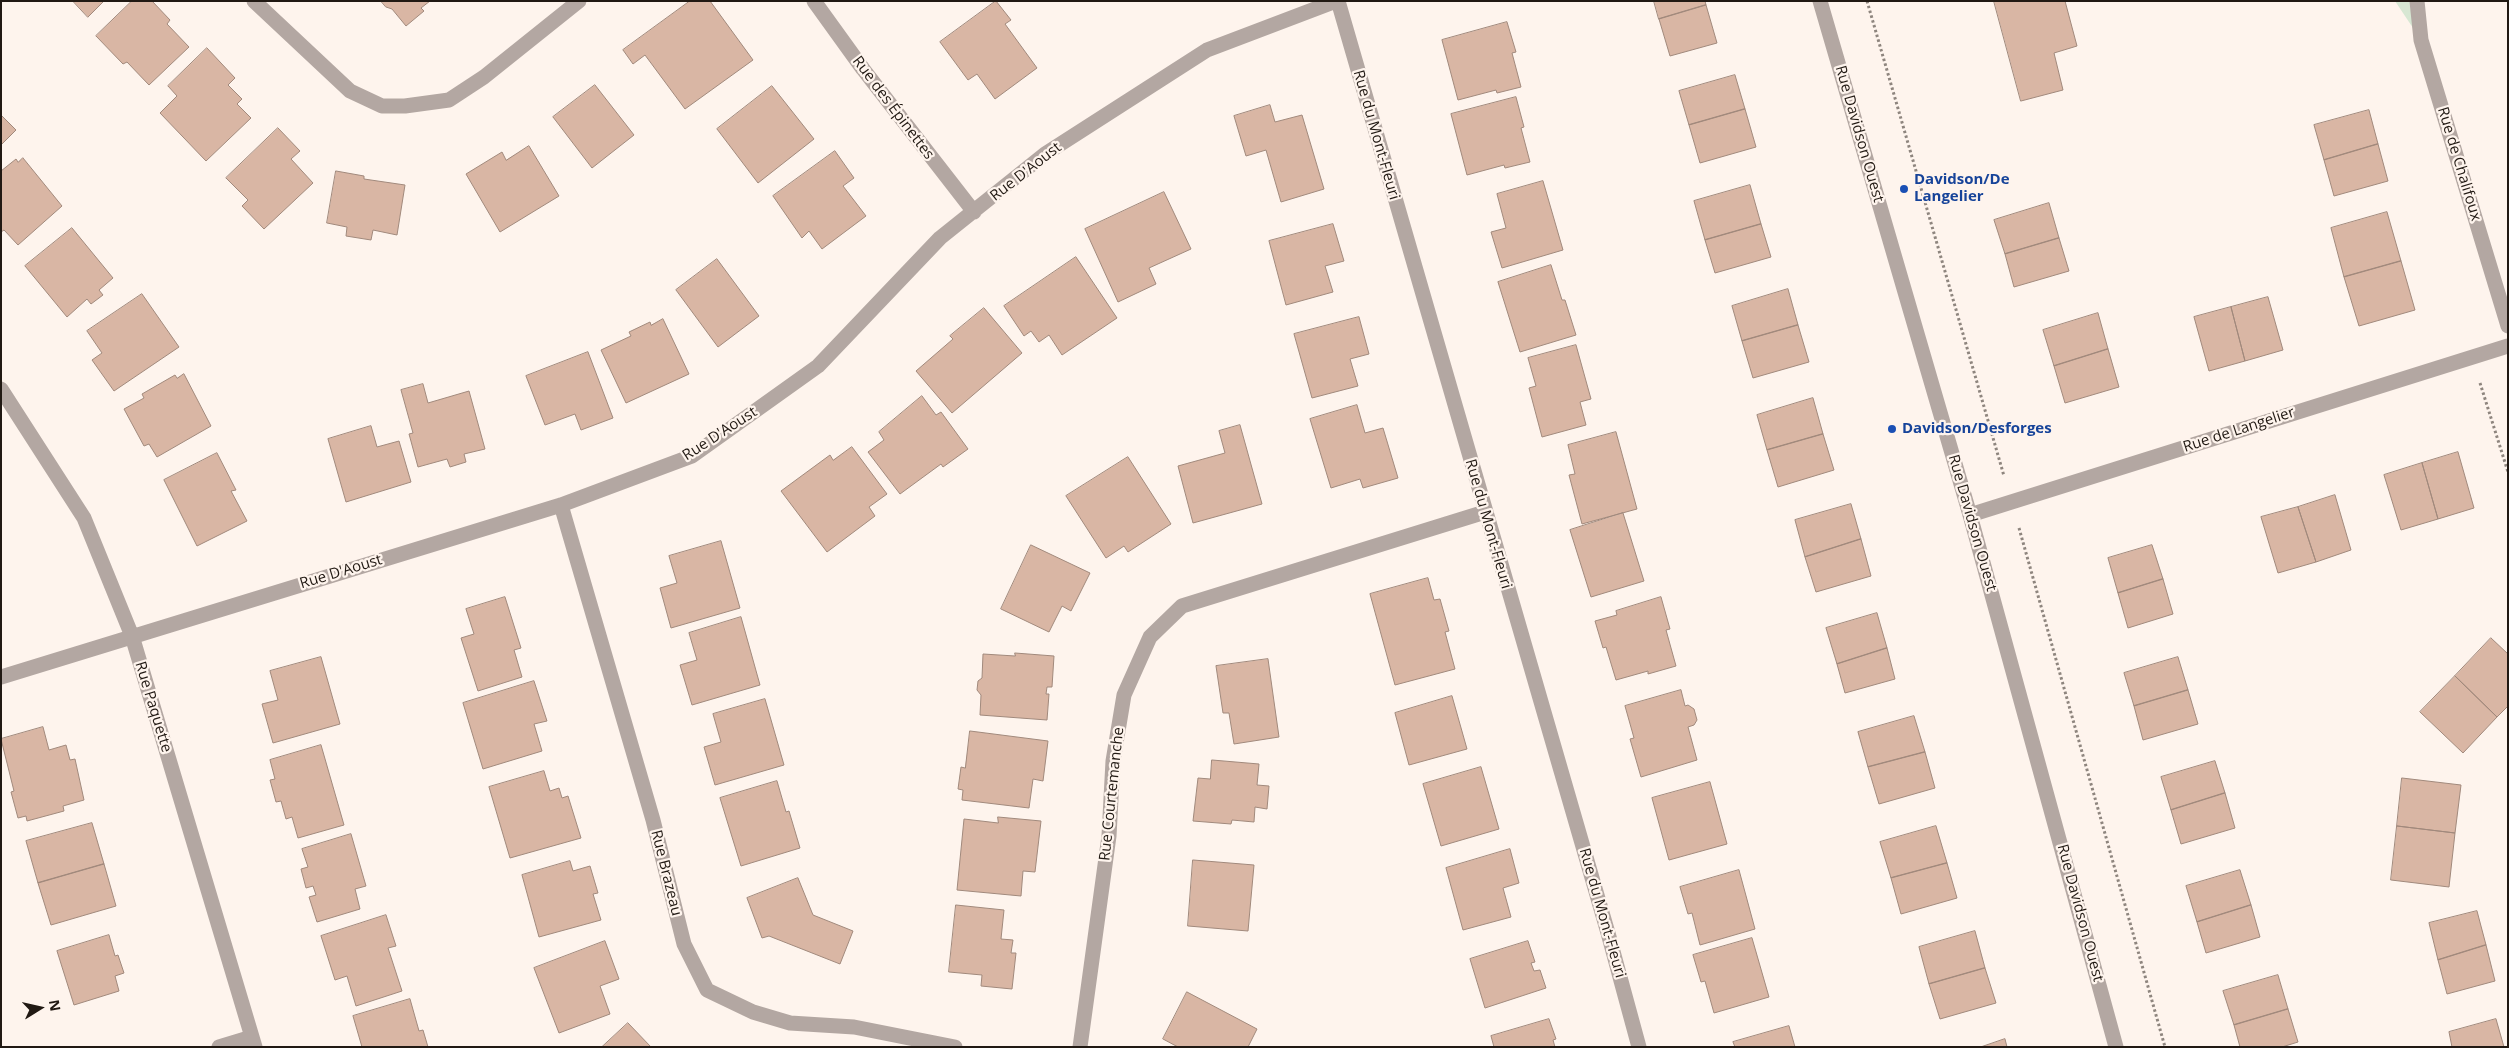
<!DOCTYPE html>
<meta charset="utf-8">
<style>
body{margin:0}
#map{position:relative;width:2509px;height:1048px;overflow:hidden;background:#fef4ed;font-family:"Open Sans",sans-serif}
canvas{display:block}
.frame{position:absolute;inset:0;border:2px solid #211913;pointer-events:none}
.north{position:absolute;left:15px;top:983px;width:50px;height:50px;-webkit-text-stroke:4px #fef4ed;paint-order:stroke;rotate:80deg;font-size:14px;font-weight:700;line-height:20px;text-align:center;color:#211913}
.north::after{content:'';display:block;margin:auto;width:18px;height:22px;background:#211913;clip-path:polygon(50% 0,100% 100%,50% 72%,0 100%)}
</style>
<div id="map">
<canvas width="2509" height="1048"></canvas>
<div class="frame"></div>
<div class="north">N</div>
</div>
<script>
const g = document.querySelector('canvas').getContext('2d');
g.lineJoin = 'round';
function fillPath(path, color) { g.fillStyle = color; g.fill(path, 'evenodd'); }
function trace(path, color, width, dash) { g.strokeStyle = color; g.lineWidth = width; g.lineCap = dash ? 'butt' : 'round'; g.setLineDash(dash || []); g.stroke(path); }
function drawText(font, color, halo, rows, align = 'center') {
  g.font = font + ' "Open Sans",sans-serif'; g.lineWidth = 4.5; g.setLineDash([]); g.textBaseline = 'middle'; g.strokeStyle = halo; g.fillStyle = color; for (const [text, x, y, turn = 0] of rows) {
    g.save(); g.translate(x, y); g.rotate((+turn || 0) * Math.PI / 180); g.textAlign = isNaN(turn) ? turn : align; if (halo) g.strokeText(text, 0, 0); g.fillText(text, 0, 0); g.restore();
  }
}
const green = new Path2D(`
 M 2395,1 L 2417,1 L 2421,40 Z`);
const building = new Path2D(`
 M 73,1 L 104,1 L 88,17 Z
 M 132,1 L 152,1 L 170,20 L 167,24 L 189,47 L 149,85 L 127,62 L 123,64 L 96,36 Z
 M 381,1 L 430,1 L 421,8 L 424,11 L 406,26 L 392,9 L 386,7 Z
 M 690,1 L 710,1 L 753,60 L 685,109 L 645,55 L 633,64 L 623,50 Z
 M 996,1 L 1011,20 L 1005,24 L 1037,68 L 995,99 L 977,74 L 968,80 L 940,42 Z
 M 1654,1 L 1705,1 L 1706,5 L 1659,19 Z
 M 1994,1 L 2065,1 L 2077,46 L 2054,53 L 2063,90 L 2021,101 Z
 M 1706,5 L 1717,43 L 1670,56 L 1659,19 Z
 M 1507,22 L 1516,52 L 1512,53 L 1521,87 L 1497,93 L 1496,90 L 1458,100 L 1442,40 Z
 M 207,48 L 235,78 L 228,85 L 242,99 L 237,104 L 251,118 L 206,161 L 160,113 L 177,96 L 168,86 Z
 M 1735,75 L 1745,109 L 1689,125 L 1679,91 Z
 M 595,85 L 634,135 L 592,168 L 553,117 Z
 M 772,86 L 814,139 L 758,183 L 717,129 Z
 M 1516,97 L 1524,127 L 1521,128 L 1530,162 L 1505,168 L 1504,165 L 1467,175 L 1451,114 Z
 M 1270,105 L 1275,122 L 1302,115 L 1324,189 L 1281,202 L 1266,150 L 1246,156 L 1234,116 Z
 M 1745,109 L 1756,147 L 1700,163 L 1689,125 Z
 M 2369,110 L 2378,144 L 2324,160 L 2314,125 Z
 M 1,115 L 16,130 L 1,145 Z
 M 278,128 L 300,151 L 291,159 L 313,183 L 264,229 L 242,206 L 248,200 L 226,178 Z
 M 2378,144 L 2388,181 L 2334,196 L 2324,160 Z
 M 529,146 L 559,196 L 500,232 L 466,174 L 502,152 L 506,160 Z
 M 835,151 L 854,178 L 843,186 L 866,216 L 822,249 L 809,231 L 802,238 L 773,196 Z
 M 23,158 L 62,206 L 18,245 L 4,230 L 1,232 L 1,171 L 16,159 L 18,162 Z
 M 336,171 L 364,176 L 364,179 L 405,185 L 397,235 L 373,230 L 371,240 L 346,236 L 347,227 L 327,223 Z
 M 1543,181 L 1563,250 L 1502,268 L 1491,232 L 1506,228 L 1497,194 Z
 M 1750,185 L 1761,224 L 1705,240 L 1694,201 Z
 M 1164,192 L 1191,249 L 1149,268 L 1156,284 L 1118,302 L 1085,229 Z
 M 2049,203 L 2059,238 L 2005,254 L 1994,220 Z
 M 2387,212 L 2401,261 L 2344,277 L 2331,228 Z
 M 1333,224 L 1344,261 L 1325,266 L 1333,292 L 1286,305 L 1269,241 Z
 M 1761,224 L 1771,257 L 1715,273 L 1705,240 Z
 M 72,228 L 113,278 L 99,290 L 103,295 L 91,304 L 87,299 L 67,317 L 25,266 Z
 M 2059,238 L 2069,271 L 2014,287 L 2005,254 Z
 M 1076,257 L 1117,318 L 1062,355 L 1049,335 L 1039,342 L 1031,331 L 1024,336 L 1004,306 Z
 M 717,259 L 759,316 L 718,347 L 676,290 Z
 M 2401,261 L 2415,310 L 2359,326 L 2344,277 Z
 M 1551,265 L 1562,300 L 1565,300 L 1576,335 L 1520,352 L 1498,282 Z
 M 1788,289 L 1798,325 L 1742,341 L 1732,306 Z
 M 142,294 L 179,347 L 114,391 L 92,360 L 102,353 L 87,331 Z
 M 2268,297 L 2283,350 L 2245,361 L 2231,307 Z
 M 2231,307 L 2245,361 L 2209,371 L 2194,317 Z
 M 984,308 L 1022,353 L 952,413 L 916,371 L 953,339 L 950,336 Z
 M 2098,313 L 2108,349 L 2054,366 L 2043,330 Z
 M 1359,317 L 1369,354 L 1350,359 L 1358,386 L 1312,398 L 1294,334 Z
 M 663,319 L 689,374 L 626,403 L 601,350 L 631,336 L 629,332 L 650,322 L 651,325 Z
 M 1798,325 L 1809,362 L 1753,378 L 1742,341 Z
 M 1576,345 L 1591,399 L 1580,402 L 1586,425 L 1542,437 L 1529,388 L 1536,386 L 1528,358 Z
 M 2108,349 L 2119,387 L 2065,403 L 2054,366 Z
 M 588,352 L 613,418 L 581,430 L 575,414 L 545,425 L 526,376 Z
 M 184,374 L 211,426 L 157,457 L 149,444 L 144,446 L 124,409 L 144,398 L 142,394 L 175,375 L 177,378 Z
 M 423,384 L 428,403 L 469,391 L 485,449 L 464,454 L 466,462 L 450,467 L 447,459 L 418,467 L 409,434 L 413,433 L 401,390 Z
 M 922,396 L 936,415 L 941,412 L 968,449 L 943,467 L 941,464 L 900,494 L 868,452 L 884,440 L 879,432 Z
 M 1813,398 L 1823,434 L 1767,450 L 1757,415 Z
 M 1357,405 L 1365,433 L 1383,428 L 1398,478 L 1363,488 L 1360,479 L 1331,488 L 1310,419 Z
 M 1240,425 L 1262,504 L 1193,523 L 1178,466 L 1225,453 L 1219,431 Z
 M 371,426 L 377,447 L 399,441 L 411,482 L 346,502 L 328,439 Z
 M 1616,432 L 1637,509 L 1582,524 L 1569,475 L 1575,474 L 1568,445 Z
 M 1823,434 L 1834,470 L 1778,487 L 1767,450 Z
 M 852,447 L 887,494 L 869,507 L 875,516 L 827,552 L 781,491 L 830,455 L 833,460 Z
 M 2458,452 L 2474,508 L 2438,519 L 2422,463 Z
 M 217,453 L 236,490 L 231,491 L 247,521 L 197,546 L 164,480 Z
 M 1128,457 L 1171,524 L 1128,552 L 1124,546 L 1106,558 L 1066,496 Z
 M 2422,463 L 2438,519 L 2401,530 L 2384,475 Z
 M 2335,495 L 2351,550 L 2316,562 L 2298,507 Z
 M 1851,504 L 1861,539 L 1805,557 L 1795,520 Z
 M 2298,507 L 2316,562 L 2278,573 L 2261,517 Z
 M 1623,513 L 1644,581 L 1591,597 L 1570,530 Z
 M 1861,539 L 1871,576 L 1816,592 L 1805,557 Z
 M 721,541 L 740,608 L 671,628 L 660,588 L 677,583 L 669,556 Z
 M 1031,545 L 1090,573 L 1071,611 L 1062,606 L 1049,632 L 1001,609 Z
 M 2152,545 L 2163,579 L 2118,593 L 2108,558 Z
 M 1428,578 L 1434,600 L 1440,599 L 1449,631 L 1445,632 L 1455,669 L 1395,685 L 1370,594 Z
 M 2163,579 L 2173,614 L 2128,628 L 2118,593 Z
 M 505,597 L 521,648 L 514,650 L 522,677 L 478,691 L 461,638 L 474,634 L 466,609 Z
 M 1661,597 L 1670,629 L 1666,630 L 1676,666 L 1648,674 L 1648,671 L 1616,680 L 1606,647 L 1603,648 L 1595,621 L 1617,615 L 1616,611 Z
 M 1877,613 L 1887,648 L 1837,664 L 1826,628 Z
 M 741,617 L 760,685 L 692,705 L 680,665 L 697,660 L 689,633 Z
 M 2491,638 L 2508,654 L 2508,706 L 2497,717 L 2455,676 Z
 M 1887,648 L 1895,679 L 1845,693 L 1837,664 Z
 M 1015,653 L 1054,656 L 1052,687 L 1047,687 L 1046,694 L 1049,694 L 1047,720 L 980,715 L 981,695 L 977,690 L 978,681 L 982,678 L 983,654 L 1015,656 Z
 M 321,657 L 340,724 L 273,743 L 262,704 L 278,700 L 270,671 Z
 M 2178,657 L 2188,690 L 2134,706 L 2124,673 Z
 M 1268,659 L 1279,737 L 1234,744 L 1229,713 L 1223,713 L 1216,666 Z
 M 2455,676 L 2497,717 L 2463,753 L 2420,712 Z
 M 534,681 L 547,721 L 534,724 L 542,751 L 483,769 L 463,703 Z
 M 1681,690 L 1685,706 L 1688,705 L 1694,709 L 1697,720 L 1694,725 L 1688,727 L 1697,760 L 1641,777 L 1630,739 L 1634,738 L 1625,706 Z
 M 2188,690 L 2198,724 L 2143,740 L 2134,706 Z
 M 1452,696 L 1467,749 L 1409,765 L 1395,713 Z
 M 765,699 L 784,765 L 715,785 L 704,747 L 721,742 L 713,714 Z
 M 1914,716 L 1925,752 L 1868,767 L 1858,732 Z
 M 43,727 L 49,750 L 66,745 L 70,760 L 75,759 L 84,800 L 63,806 L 64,811 L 27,821 L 26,816 L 18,818 L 11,792 L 14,791 L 1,739 Z
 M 970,731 L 1048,741 L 1043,781 L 1033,779 L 1029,808 L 962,800 L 963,790 L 958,789 L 961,767 L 965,768 Z
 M 321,745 L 344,825 L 298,838 L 292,817 L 286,819 L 281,801 L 276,802 L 270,780 L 275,779 L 270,760 Z
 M 1925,752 L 1935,788 L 1879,804 L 1868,767 Z
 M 1212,760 L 1259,764 L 1257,785 L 1269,786 L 1267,809 L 1255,807 L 1254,822 L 1232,820 L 1231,824 L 1193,821 L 1198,778 L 1210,779 Z
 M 2215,761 L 2225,793 L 2171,810 L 2161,777 Z
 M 1481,767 L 1499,829 L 1441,846 L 1423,784 Z
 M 544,771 L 550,791 L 559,788 L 562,798 L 568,796 L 581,838 L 510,858 L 489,787 Z
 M 2402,778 L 2461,785 L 2455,833 L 2397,826 Z
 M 777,781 L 786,812 L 789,811 L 800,848 L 741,866 L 720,798 Z
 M 1710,782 L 1727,844 L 1669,860 L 1652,798 Z
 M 2225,793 L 2235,828 L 2181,844 L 2171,810 Z
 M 998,817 L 1041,821 L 1035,872 L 1023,871 L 1021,896 L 957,890 L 964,819 L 998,823 Z
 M 92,823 L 104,864 L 38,883 L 26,841 Z
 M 1936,826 L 1947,863 L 1891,878 L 1880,842 Z
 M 2397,826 L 2455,833 L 2449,887 L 2391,880 Z
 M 351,834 L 366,886 L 355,889 L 360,909 L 317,922 L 309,897 L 316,895 L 313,886 L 306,888 L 301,869 L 308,867 L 302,849 Z
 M 1510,849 L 1519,883 L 1503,888 L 1511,917 L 1463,930 L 1446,868 Z
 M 1193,860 L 1254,865 L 1248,931 L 1188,926 Z
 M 570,861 L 573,871 L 590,866 L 598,893 L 593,894 L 601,920 L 539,937 L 522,875 Z
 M 1947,863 L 1957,898 L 1901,914 L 1891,878 Z
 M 104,864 L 116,906 L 51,925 L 38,883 Z
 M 1739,870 L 1755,929 L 1700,945 L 1692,913 L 1688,914 L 1680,887 Z
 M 2240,870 L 2251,905 L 2197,922 L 2186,886 Z
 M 798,878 L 813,915 L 853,931 L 840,964 L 769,936 L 762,938 L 747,898 Z
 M 956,905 L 1004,910 L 1001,939 L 1013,940 L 1011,953 L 1016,953 L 1012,989 L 981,986 L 982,975 L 949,972 Z
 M 2251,905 L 2260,937 L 2206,953 L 2197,922 Z
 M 2477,911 L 2486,945 L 2438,960 L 2429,923 Z
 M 386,915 L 396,946 L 388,948 L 402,991 L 356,1006 L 347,976 L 335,980 L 321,936 Z
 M 1975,931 L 1985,968 L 1929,984 L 1919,947 Z
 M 109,935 L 115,956 L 118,955 L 124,973 L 115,976 L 119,991 L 74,1005 L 57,951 Z
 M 1752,938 L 1769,997 L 1714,1013 L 1705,981 L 1701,982 L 1693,955 Z
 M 605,941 L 619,979 L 600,986 L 610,1014 L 559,1033 L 534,968 Z
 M 1528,941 L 1535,962 L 1531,963 L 1534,971 L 1540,970 L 1546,988 L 1485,1008 L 1470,959 Z
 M 2486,945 L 2495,981 L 2447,994 L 2438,960 Z
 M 1985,968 L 1996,1003 L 1940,1019 L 1929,984 Z
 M 2278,975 L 2288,1009 L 2234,1025 L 2223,991 Z
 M 1187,992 L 1257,1029 L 1248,1047 L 1178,1047 L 1163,1039 Z
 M 410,999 L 419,1031 L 423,1030 L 428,1047 L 362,1047 L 353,1016 Z
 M 2288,1009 L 2298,1042 L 2282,1047 L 2240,1047 L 2234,1025 Z
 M 1549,1019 L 1556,1039 L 1553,1040 L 1555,1047 L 1494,1047 L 1491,1036 Z
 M 2496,1019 L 2504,1047 L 2452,1047 L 2449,1032 Z
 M 628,1023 L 651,1047 L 602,1047 Z
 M 1789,1026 L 1795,1047 L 1735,1047 L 1733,1042 Z
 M 2005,1039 L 2007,1047 L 1981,1047 Z`);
const path = new Path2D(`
 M 1867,1 L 2004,476
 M 2480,383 L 2508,472
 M 2019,528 L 2165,1047`);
const minor = new Path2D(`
 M 254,1 L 350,91 L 382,106 L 405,106 L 449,100 L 484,77 L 579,1
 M 814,1 L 863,69 L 974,212
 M 1338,1 L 1608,933 L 1639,1047
 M 1820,1 L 1970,515 L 2116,1047
 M 2417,1 L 2421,40 L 2508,326
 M 1,389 L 84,518 L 132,636 L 255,1047
 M 561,505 L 653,820 L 684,944 L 707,990 L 753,1012 L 790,1023 L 854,1027 L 955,1047
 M 1970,515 L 2508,346
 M 1,677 L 561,505 L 692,456 L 818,366 L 940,238 L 1045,154 L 1207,50 L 1336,1
 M 219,1047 L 252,1037
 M 1080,1047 L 1109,836 L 1113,761 L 1124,695 L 1150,637 L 1182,606 L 1485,512`);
const markers = [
 [1904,189,5,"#1a4fb4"],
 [1892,429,5,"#1a4fb4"]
];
const streetNames = [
 ["Rue des Épinettes",893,108,53],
 ["Rue Davidson Ouest",1859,134,74],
 ["Rue du Mont-Fleuri",1376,135,74],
 ["Rue de Chalifoux",2459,164,73],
 ["Rue D'Aoust",1026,172,-38],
 ["Rue de Langelier",2239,430,-18],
 ["Rue D'Aoust",720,434,-33],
 ["Rue Davidson Ouest",1972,523,74],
 ["Rue du Mont-Fleuri",1488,524,74],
 ["Rue D'Aoust",341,572,-17],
 ["Rue Paquette",153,707,73],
 ["Rue Courtemanche",1112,794,-84],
 ["Rue Brazeau",666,873,76],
 ["Rue du Mont-Fleuri",1602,913,74],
 ["Rue Davidson Ouest",2080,913,75]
];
const transitNames = [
 ["Davidson/De",1914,180],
 ["Langelier",1914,197],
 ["Davidson/Desforges",1902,429]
];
fillPath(green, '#d7e7d3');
fillPath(building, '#d9b6a4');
trace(building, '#a1897c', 1);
trace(path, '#8e857e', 3, [2.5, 2.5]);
trace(minor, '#b3a7a2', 15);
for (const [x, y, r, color] of markers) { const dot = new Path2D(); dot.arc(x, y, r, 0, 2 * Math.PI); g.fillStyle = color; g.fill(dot); trace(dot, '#fef4ed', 2); }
drawText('15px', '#211913', '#fef4ed', streetNames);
drawText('bold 15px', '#164399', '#fef4ed', transitNames, 'left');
</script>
